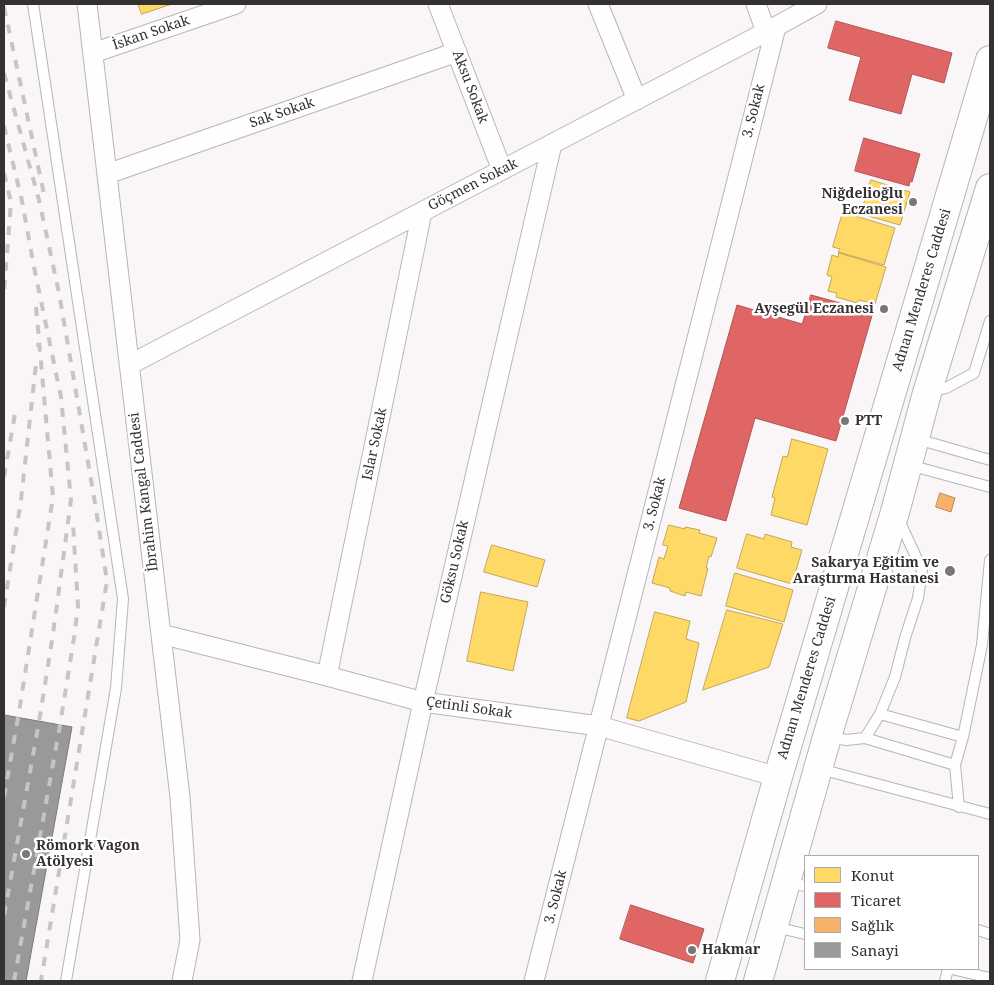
<!DOCTYPE html>
<meta charset="utf-8">
<style>
body{margin:0}
#map{position:relative;width:994px;height:985px;overflow:hidden;background:#faf5f7;font-family:"Noto Serif",serif}
canvas{display:block}
.frame{position:absolute;inset:0;border:5px solid #343132;pointer-events:none}
.legend{position:absolute;left:804px;top:855px;width:175px;height:115px;box-sizing:border-box;background:#fff;border:1px solid #aeadad;margin:0;padding:6px 9px;list-style:none;font-size:15px;color:#343132}
.legend li{display:flex;align-items:center;gap:10px;height:25px}
.legend b{width:25px;border:1px solid #aeadad}
</style>
<div id="map">
<canvas width="994" height="985"></canvas>
<div class="frame"></div>
<ul class="legend">
<li><b style="height:14px;background:#ffd966"></b>Konut</li>
<li><b style="height:14px;background:#e06666"></b>Ticaret</li>
<li><b style="height:14px;background:#f6b26b"></b>Sağlık</li>
<li><b style="height:14px;background:#999"></b>Sanayi</li>
</ul>
</div>
<script>
const g = document.querySelector('canvas').getContext('2d');
g.lineJoin = 'round';
function fillPath(path, color) { g.fillStyle = color; g.fill(path, 'evenodd'); }
function trace(path, color, width, dash) { g.strokeStyle = color; g.lineWidth = width; g.lineCap = dash ? 'butt' : 'round'; g.setLineDash(dash || []); g.stroke(path); }
function drawText(font, color, halo, rows, align = 'center') {
  g.font = font + ' "Noto Serif",serif'; g.lineWidth = 5; g.setLineDash([]); g.textBaseline = 'middle'; g.strokeStyle = halo; g.fillStyle = color; for (const [text, x, y, turn = 0] of rows) {
    g.save(); g.translate(x, y); g.rotate((+turn || 0) * Math.PI / 180); g.textAlign = isNaN(turn) ? turn : align; if (halo) g.strokeText(text, 0, 0); g.fillText(text, 0, 0); g.restore();
  }
}
const homes = new Path2D(`
 M 138,4 L 172,4 L 142,14 Z
 M 871,180 L 910,192 L 900,225 L 861,214 Z
 M 843,212 L 895,228 L 884,265 L 838,252 L 840,249 L 833,247 Z
 M 839,253 L 886,267 L 875,304 L 859,300 L 857,303 L 836,297 L 837,293 L 828,291 L 832,277 L 827,275 L 832,255 L 838,257 Z
 M 792,439 L 828,449 L 807,525 L 771,515 L 775,498 L 772,497 L 783,456 L 787,457 Z
 M 669,525 L 685,529 L 685,527 L 700,530 L 699,533 L 717,538 L 711,557 L 709,556 L 706,568 L 708,568 L 701,596 L 686,592 L 685,596 L 670,591 L 670,588 L 652,583 L 659,557 L 664,559 L 668,546 L 663,545 Z
 M 747,534 L 764,539 L 765,534 L 792,542 L 791,547 L 802,550 L 792,584 L 737,568 Z
 M 492,545 L 545,560 L 537,587 L 484,572 Z
 M 735,573 L 793,590 L 784,622 L 726,606 Z
 M 481,592 L 528,602 L 513,671 L 467,661 Z
 M 727,610 L 783,624 L 769,667 L 703,690 Z
 M 655,612 L 690,621 L 686,639 L 699,643 L 686,702 L 639,721 L 627,718 Z`);
const shops = new Path2D(`
 M 836,21 L 952,53 L 944,83 L 912,74 L 901,114 L 849,100 L 861,57 L 828,48 Z
 M 864,138 L 920,154 L 912,182 L 910,181 L 909,186 L 855,171 Z
 M 811,295 L 873,312 L 836,441 L 755,418 L 726,521 L 679,508 L 737,305 L 802,324 Z
 M 631,905 L 704,929 L 693,963 L 620,939 Z`);
const health = new Path2D(`
 M 940,493 L 955,498 L 951,512 L 936,507 Z`);
const industry = new Path2D(`
 M 4,715 L 72,727 L 26,981 L 4,981 Z`);
const lane = new Path2D(`
 M 33,4 L 123,599 L 116,688 L 66,981
 M 930,392 L 946,388 L 974,373 L 990,321
 M 917,439 L 990,460
 M 909,465 L 990,487
 M 880,714 L 963,737
 M 828,737 L 846,740 L 865,738 L 880,714 L 895,677 L 905,638 L 918,598 L 922,570 L 899,520
 M 865,738 L 955,765
 M 820,769 L 990,814
 M 959,807 L 955,765 L 963,737 L 982,645 L 990,560
 M 787,882 L 805,886
 M 775,927 L 805,934
 M 978,930 L 990,934
 M 952,969 L 990,978
 M 945,981 L 948,969`);
const street = new Path2D(`
 M 87,4 L 180,797 L 190,940 L 182,981
 M 438,4 L 502,170
 M 598,4 L 637,100
 M 756,4 L 766,32
 M 93,53 L 236,4
 M 107,174 L 457,52
 M 129,365 L 766,32 L 817,4
 M 161,634 L 327,676 L 423,702 L 599,726 L 778,777
 M 327,676 L 422,212
 M 362,981 L 423,702 L 552,144
 M 534,981 L 776,27`);
const primary = new Path2D(`
 M 720,981 L 778,777 L 990,60
 M 758,981 L 827,737 L 895,512 L 927,393 L 990,188`);
const rail = new Path2D(`
 M 4,7 L 44,194
 M 4,73 L 39,200 L 59,293 L 95,503 L 107,581 L 41,981
 M 4,126 L 22,201 L 34,267 L 61,397 L 71,500 L 53,634 L 39,722 L 4,916
 M 4,173 L 11,202 L 4,293
 M 36,307 L 39,340 L 38,347
 M 4,477 L 16,408
 M 4,607 L 21,500 L 36,364
 M 4,797 L 18,718 L 53,497 L 39,340
 M 14,981 L 60,725 L 74,638 L 78,606 L 73,524`);
const markers = [
 [913,202,5,"#797677"],
 [884,309,5,"#797677"],
 [845,421,5,"#797677"],
 [950,571,6,"#797677"],
 [26,854,5,"#797677"],
 [692,950,5,"#797677"]
];
const streetNames = [
 ["İskan Sokak",151,33,-19],
 ["Aksu Sokak",470,87,69],
 ["3. Sokak",754,111,-76],
 ["Sak Sokak",282,113,-19],
 ["Göçmen Sokak",473,185,-27],
 ["Adnan Menderes Caddesi",922,290,-73],
 ["Islar Sokak",375,444,-78],
 ["İbrahim Kangal Caddesi",144,492,-97],
 ["3. Sokak",655,504,-76],
 ["Göksu Sokak",455,562,-77],
 ["Adnan Menderes Caddesi",807,678,-73],
 ["Çetinli Sokak",469,708,8],
 ["3. Sokak",556,897,-76]
];
const poiNames = [
 ["Niğdelioğlu",903,194],
 ["Eczanesi",903,210],
 ["Ayşegül Eczanesi",874,309],
 ["PTT",855,421,"left"],
 ["Sakarya Eğitim ve",939,563],
 ["Araştırma Hastanesi",939,579],
 ["Römork Vagon",36,846,"left"],
 ["Atölyesi",36,862,"left"],
 ["Hakmar",702,950,"left"]
];
fillPath(homes, '#ffd966');
trace(homes, '#c2a756', 1);
fillPath(shops, '#e06666');
trace(shops, '#ac5656', 1);
fillPath(health, '#f6b26b');
trace(health, '#bc8b5a', 1);
fillPath(industry, '#999');
trace(industry, '#7b7a7a', 1);
trace(lane, '#b8b5b6', 12);
trace(street, '#b8b5b6', 21);
trace(primary, '#b8b5b6', 30);
trace(lane, '#fefefe', 10);
trace(street, '#fefefe', 19);
trace(primary, '#fefefe', 28);
trace(rail, '#c5c5c5', 4, [9, 9]);
for (const [x, y, r, color] of markers) { const dot = new Path2D(); dot.arc(x, y, r, 0, 2 * Math.PI); g.fillStyle = color; g.fill(dot); trace(dot, '#fff', 2); }
drawText('14px', '#343132', '#fff', streetNames);
drawText('bold 14px', '#343132', '#fff', poiNames, 'right');
</script>
